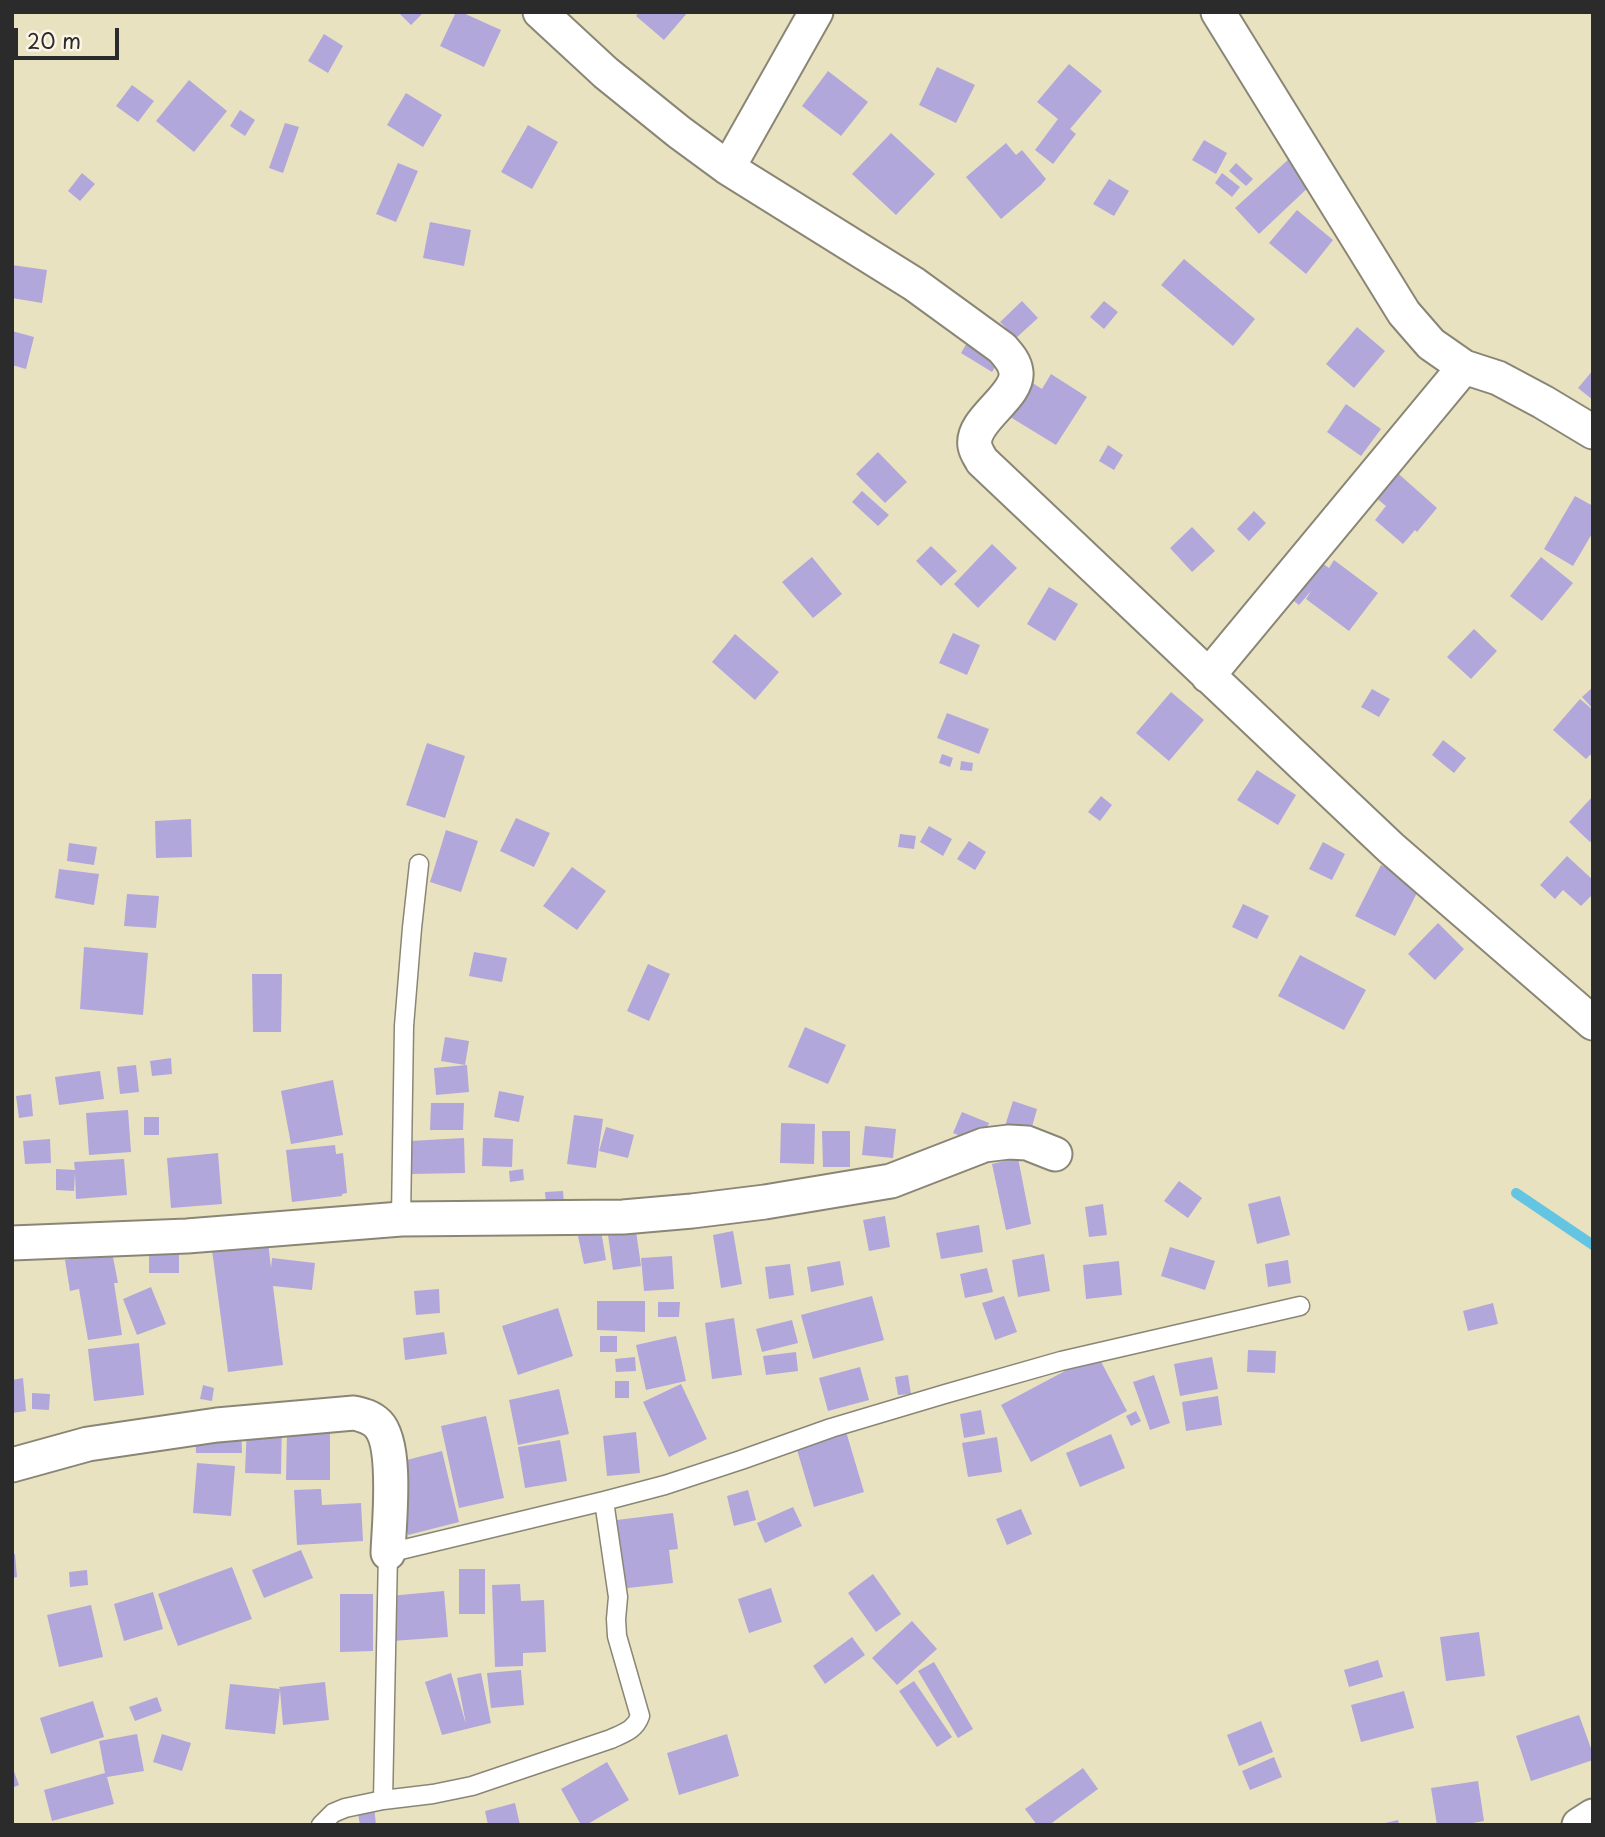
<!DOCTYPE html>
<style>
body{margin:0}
#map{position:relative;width:1605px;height:1837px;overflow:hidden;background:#e9e2c0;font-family:"Playpen Sans",sans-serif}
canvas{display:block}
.frame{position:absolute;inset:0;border:14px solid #2b2b2b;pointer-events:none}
.scale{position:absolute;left:14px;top:28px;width:105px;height:32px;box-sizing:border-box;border:4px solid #2b2b2b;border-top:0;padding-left:9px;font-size:21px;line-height:24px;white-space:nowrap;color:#2b2b2b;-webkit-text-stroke:5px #fcf5e5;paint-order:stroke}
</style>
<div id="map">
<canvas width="1605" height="1837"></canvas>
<div class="frame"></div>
<div class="scale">20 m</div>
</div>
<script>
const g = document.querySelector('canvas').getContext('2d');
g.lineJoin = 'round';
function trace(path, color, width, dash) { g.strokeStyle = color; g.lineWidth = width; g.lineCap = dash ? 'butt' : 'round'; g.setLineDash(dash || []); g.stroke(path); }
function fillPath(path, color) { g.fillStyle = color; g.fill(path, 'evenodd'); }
const stream = new Path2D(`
 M 1516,1193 L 1593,1245`);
const building = new Path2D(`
 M 398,12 L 424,12 L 411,25 Z
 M 456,12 L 461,12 L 501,30 L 484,67 L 440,46 Z
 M 639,12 L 688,12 L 664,40 L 636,16 Z
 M 324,34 L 343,46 L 328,73 L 308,61 Z
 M 1069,64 L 1102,91 L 1070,129 L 1076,134 L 1053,164 L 1035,150 L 1058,119 L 1037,102 Z
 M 937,67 L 975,85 L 956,123 L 919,105 Z
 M 828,71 L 868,102 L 841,136 L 802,106 Z
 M 189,80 L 227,111 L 194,152 L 156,121 Z
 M 132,85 L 154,101 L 138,122 L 116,106 Z
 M 406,93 L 442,115 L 423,147 L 387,125 Z
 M 240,110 L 255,120 L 245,136 L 230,126 Z
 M 285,123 L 299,127 L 283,173 L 269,168 Z
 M 528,125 L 558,142 L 532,189 L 501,172 Z
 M 891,133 L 935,174 L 896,215 L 852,174 Z
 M 1204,140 L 1227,153 L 1216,174 L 1192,160 Z
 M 1006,143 L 1016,155 L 1022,150 L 1046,179 L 1041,185 L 1001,219 L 966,177 Z
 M 1290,158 L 1313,183 L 1259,234 L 1235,208 Z
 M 398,163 L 418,171 L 396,222 L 376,214 Z
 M 1236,163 L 1253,179 L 1246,186 L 1229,171 Z
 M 82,173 L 95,184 L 80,201 L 68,191 Z
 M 1222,173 L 1240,187 L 1232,197 L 1215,183 Z
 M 1109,179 L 1129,191 L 1114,216 L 1093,204 Z
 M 1297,210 L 1333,240 L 1306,274 L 1269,243 Z
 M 430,222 L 471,230 L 464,266 L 423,258 Z
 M 1184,259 L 1255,319 L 1233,346 L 1161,285 Z
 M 12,265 L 47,270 L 42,303 L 12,298 Z
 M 1022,301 L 1038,318 L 1016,338 L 1000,322 Z
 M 1104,301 L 1118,312 L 1104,329 L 1090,317 Z
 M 1357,327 L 1385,351 L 1354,388 L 1326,364 Z
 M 12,331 L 34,337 L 26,369 L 12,365 Z
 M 971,336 L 1002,356 L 992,372 L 961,353 Z
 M 1593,370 L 1593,400 L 1578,388 Z
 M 1051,374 L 1087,397 L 1056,445 L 1007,415 L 1028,380 L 1042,389 Z
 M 1346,404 L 1381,429 L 1361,456 L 1327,432 Z
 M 1108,445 L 1123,455 L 1114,470 L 1099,461 Z
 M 878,452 L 907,482 L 885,503 L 856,474 Z
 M 1392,468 L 1437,508 L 1417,532 L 1415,530 L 1403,544 L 1375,520 L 1386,506 L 1370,493 Z
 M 862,491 L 889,515 L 878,526 L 852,502 Z
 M 1575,496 L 1593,506 L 1593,532 L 1573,566 L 1544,549 Z
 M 1254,511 L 1266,523 L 1249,541 L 1237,529 Z
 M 1192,527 L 1215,551 L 1192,572 L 1170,548 Z
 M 992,544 L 1017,568 L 978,608 L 954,584 Z
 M 931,546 L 957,571 L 941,586 L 916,561 Z
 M 812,557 L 842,594 L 813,618 L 782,582 Z
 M 1314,557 L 1329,568 L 1334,560 L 1378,593 L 1349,631 L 1306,599 L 1312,590 L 1299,605 L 1285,594 Z
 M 1541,557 L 1573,583 L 1542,621 L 1510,596 Z
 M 1049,587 L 1078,604 L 1055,641 L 1027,624 Z
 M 1474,629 L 1497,651 L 1471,679 L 1447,657 Z
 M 953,633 L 980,645 L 967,675 L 939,663 Z
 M 735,634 L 779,672 L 755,700 L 712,662 Z
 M 1593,687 L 1593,709 L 1582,697 Z
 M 1372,689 L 1390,699 L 1379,717 L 1361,707 Z
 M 1171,692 L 1204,720 L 1169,761 L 1136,733 Z
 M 1580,699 L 1593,710 L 1593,752 L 1586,759 L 1553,730 Z
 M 947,713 L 989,729 L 979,754 L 937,738 Z
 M 1443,740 L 1466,758 L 1454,773 L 1432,755 Z
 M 427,743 L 465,756 L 445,818 L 406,805 Z
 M 942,754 L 953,758 L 950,767 L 939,763 Z
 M 961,761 L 973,763 L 972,771 L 960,770 Z
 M 1257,770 L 1296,795 L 1278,825 L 1237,800 Z
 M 1101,796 L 1112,805 L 1100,821 L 1088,812 Z
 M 1593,796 L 1593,838 L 1590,842 L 1569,822 Z
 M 516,818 L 550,833 L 534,867 L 500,851 Z
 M 191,819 L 192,857 L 156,858 L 155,821 Z
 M 929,826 L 952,839 L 943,856 L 920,842 Z
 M 446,830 L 478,841 L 461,892 L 430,882 Z
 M 900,834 L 916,836 L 914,849 L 898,847 Z
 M 969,841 L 986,852 L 975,870 L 957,859 Z
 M 1323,842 L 1345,854 L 1332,880 L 1309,869 Z
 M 69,843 L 97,847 L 94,865 L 67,861 Z
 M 1567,856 L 1593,880 L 1593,894 L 1581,906 L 1563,890 L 1555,899 L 1540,885 Z
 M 1381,865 L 1421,885 L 1395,936 L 1355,916 Z
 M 572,867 L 606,891 L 577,930 L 543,906 Z
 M 59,869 L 99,874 L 94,905 L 55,898 Z
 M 127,894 L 159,896 L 156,928 L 124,926 Z
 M 1243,904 L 1269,916 L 1257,939 L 1232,927 Z
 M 1438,923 L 1464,949 L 1435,980 L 1408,954 Z
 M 84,947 L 148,953 L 143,1015 L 80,1009 Z
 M 474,952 L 507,958 L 502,982 L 469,976 Z
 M 1300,955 L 1366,990 L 1344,1030 L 1278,996 Z
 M 648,964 L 670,974 L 649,1021 L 627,1011 Z
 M 252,974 L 282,974 L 281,1032 L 253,1032 Z
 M 805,1027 L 846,1045 L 828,1084 L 788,1067 Z
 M 445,1037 L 469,1041 L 465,1065 L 441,1061 Z
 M 171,1058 L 172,1074 L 152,1076 L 150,1061 Z
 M 136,1065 L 139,1092 L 120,1094 L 117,1067 Z
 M 467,1065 L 469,1092 L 436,1095 L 434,1068 Z
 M 100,1071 L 104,1099 L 59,1105 L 55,1077 Z
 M 333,1080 L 343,1135 L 291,1144 L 281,1091 Z
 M 499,1091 L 524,1096 L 519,1122 L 494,1117 Z
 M 31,1094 L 33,1116 L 19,1118 L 16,1096 Z
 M 1013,1101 L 1037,1109 L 1030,1134 L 1005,1126 Z
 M 431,1103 L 464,1103 L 463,1130 L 430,1130 Z
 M 128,1110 L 131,1152 L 89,1155 L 86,1113 Z
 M 962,1112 L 989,1123 L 980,1144 L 953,1133 Z
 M 574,1115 L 603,1119 L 596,1168 L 567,1164 Z
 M 144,1117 L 159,1117 L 159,1135 L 144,1135 Z
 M 781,1123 L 815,1124 L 814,1164 L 780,1163 Z
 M 865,1126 L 896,1129 L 893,1158 L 862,1155 Z
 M 606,1127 L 634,1135 L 628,1158 L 599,1151 Z
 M 822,1131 L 850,1131 L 850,1167 L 823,1167 Z
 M 464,1138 L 465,1173 L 411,1174 L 410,1141 Z
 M 483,1138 L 513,1139 L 512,1167 L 482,1166 Z
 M 50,1139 L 51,1163 L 25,1164 L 23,1141 Z
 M 335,1145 L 336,1154 L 343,1153 L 347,1193 L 342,1194 L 342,1196 L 292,1202 L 286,1150 Z
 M 218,1153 L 222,1204 L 171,1208 L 167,1158 Z
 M 1018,1158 L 1031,1224 L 1006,1230 L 992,1164 Z
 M 124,1159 L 127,1195 L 76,1199 L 75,1173 L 74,1191 L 56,1190 L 56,1169 L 75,1170 L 74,1162 Z
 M 523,1169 L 524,1180 L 510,1182 L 509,1171 Z
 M 1179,1181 L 1202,1198 L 1188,1218 L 1164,1201 Z
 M 563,1191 L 564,1203 L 546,1204 L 545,1192 Z
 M 1280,1196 L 1290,1235 L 1257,1244 L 1248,1204 Z
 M 1103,1204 L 1107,1235 L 1089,1237 L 1085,1207 Z
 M 885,1216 L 890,1247 L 869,1251 L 863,1220 Z
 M 979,1225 L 983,1252 L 941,1259 L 936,1233 Z
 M 601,1231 L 606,1260 L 584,1264 L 578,1236 Z
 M 636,1231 L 641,1266 L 613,1270 L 608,1235 Z
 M 733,1231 L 742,1284 L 721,1288 L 713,1235 Z
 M 268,1242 L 271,1268 L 272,1258 L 315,1263 L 312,1290 L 273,1286 L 283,1365 L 228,1372 L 212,1250 Z
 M 1170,1247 L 1215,1261 L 1205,1290 L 1161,1276 Z
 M 149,1249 L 179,1249 L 179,1273 L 149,1273 Z
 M 112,1252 L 118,1283 L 114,1283 L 122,1335 L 88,1340 L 79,1289 L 70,1291 L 65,1260 Z
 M 1044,1254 L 1050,1291 L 1018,1297 L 1012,1260 Z
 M 672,1256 L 674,1289 L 644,1291 L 641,1258 Z
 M 1288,1260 L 1291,1283 L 1268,1287 L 1265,1264 Z
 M 840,1261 L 844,1285 L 811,1292 L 807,1267 Z
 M 1119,1261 L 1122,1295 L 1086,1299 L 1083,1265 Z
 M 790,1264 L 794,1295 L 769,1299 L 765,1267 Z
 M 987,1268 L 993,1292 L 965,1298 L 960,1274 Z
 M 151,1287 L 166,1324 L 137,1335 L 123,1299 Z
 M 439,1289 L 440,1313 L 416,1315 L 414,1291 Z
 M 872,1296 L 884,1340 L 813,1359 L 801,1315 Z
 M 1004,1296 L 1017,1332 L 995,1340 L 982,1303 Z
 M 597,1301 L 645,1301 L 645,1332 L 597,1330 Z
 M 658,1302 L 680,1302 L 679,1317 L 658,1317 Z
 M 1493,1303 L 1498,1324 L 1468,1331 L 1463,1311 Z
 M 558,1308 L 573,1356 L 518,1375 L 502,1326 Z
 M 734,1318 L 742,1375 L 712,1379 L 705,1323 Z
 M 792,1320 L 798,1343 L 762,1352 L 756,1329 Z
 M 444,1332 L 447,1354 L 405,1360 L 403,1338 Z
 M 600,1336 L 617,1336 L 617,1352 L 600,1352 Z
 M 676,1336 L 686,1381 L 646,1390 L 636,1345 Z
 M 139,1343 L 144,1395 L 94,1401 L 88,1349 Z
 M 1248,1350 L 1276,1351 L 1275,1373 L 1247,1372 Z
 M 796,1352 L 798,1371 L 766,1375 L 763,1356 Z
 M 1097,1354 L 1127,1411 L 1031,1462 L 1001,1405 Z
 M 635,1357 L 636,1371 L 616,1372 L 615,1359 Z
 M 1212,1357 L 1218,1389 L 1180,1396 L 1174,1364 Z
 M 860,1367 L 869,1400 L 828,1411 L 819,1378 Z
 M 908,1375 L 911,1394 L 898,1395 L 895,1377 Z
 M 1154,1375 L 1170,1423 L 1150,1430 L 1133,1382 Z
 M 23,1378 L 26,1411 L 12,1413 L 12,1380 Z
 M 615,1381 L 629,1381 L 629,1398 L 615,1398 Z
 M 681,1384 L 707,1439 L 669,1457 L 643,1402 Z
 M 203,1385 L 214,1388 L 212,1401 L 200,1399 Z
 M 559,1389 L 569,1434 L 518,1445 L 509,1400 Z
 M 32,1393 L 50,1394 L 49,1410 L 32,1409 Z
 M 1218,1396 L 1222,1425 L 1186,1431 L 1182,1402 Z
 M 981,1410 L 985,1434 L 964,1438 L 960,1414 Z
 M 1136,1411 L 1141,1421 L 1131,1426 L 1126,1416 Z
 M 486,1416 L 504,1498 L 459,1508 L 441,1426 Z
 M 247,1425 L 282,1425 L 281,1474 L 245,1473 Z
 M 241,1426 L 242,1453 L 196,1453 L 195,1427 Z
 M 845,1428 L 864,1492 L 814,1507 L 795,1443 Z
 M 287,1429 L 330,1430 L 330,1480 L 286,1480 Z
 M 636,1432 L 640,1473 L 607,1476 L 603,1436 Z
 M 1111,1434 L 1125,1468 L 1080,1487 L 1066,1453 Z
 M 997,1437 L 1002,1472 L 968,1477 L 962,1443 Z
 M 560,1440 L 567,1481 L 525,1488 L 518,1447 Z
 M 442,1451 L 459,1522 L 408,1535 L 391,1464 Z
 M 197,1463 L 235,1466 L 231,1516 L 193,1513 Z
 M 321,1489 L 322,1505 L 361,1503 L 363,1541 L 297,1545 L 294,1490 Z
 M 748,1490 L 756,1520 L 734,1526 L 727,1496 Z
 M 793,1507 L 802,1526 L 765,1543 L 757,1523 Z
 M 1021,1509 L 1032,1534 L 1007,1545 L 996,1519 Z
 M 673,1513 L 678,1549 L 669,1550 L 673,1583 L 619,1589 L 609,1521 Z
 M 301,1550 L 313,1578 L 264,1598 L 252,1570 Z
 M 12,1554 L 15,1554 L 17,1577 L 12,1578 Z
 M 232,1567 L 252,1619 L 178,1646 L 158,1594 Z
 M 459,1569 L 485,1569 L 485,1614 L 459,1614 Z
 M 87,1570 L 88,1585 L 70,1587 L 69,1572 Z
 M 873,1574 L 901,1614 L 876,1632 L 848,1593 Z
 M 520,1584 L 521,1601 L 544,1600 L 546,1652 L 523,1653 L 523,1666 L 495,1667 L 492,1585 Z
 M 771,1588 L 782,1622 L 749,1633 L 738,1599 Z
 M 444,1591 L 448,1637 L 392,1641 L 389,1596 Z
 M 153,1592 L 163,1629 L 124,1641 L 114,1604 Z
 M 340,1594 L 373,1594 L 373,1651 L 340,1652 Z
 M 91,1605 L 103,1657 L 59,1667 L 47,1615 Z
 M 912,1621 L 937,1649 L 897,1685 L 872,1658 Z
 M 1479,1632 L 1485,1676 L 1446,1681 L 1440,1637 Z
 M 852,1637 L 865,1655 L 825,1684 L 813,1666 Z
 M 1378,1660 L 1383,1677 L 1349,1687 L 1344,1670 Z
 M 934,1662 L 973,1729 L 958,1738 L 918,1671 Z
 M 521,1670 L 524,1705 L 491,1708 L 487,1673 Z
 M 451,1673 L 466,1724 L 457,1678 L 481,1673 L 491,1723 L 442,1735 L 425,1682 Z
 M 914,1681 L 952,1737 L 937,1747 L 899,1691 Z
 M 325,1682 L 329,1720 L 283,1725 L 280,1690 L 275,1734 L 225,1729 L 230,1684 L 280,1689 L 279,1687 Z
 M 1404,1691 L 1414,1728 L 1361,1742 L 1351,1705 Z
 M 157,1697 L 162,1711 L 135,1721 L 129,1707 Z
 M 93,1701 L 104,1737 L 51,1754 L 40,1718 Z
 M 1579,1715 L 1593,1754 L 1593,1760 L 1531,1781 L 1516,1736 Z
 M 1261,1721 L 1273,1752 L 1239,1766 L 1227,1735 Z
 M 137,1734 L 144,1771 L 107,1777 L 114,1804 L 52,1821 L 44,1790 L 105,1773 L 99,1741 Z
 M 162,1734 L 191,1743 L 182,1771 L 153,1762 Z
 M 727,1734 L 739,1776 L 679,1795 L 667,1753 Z
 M 1274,1757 L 1282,1777 L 1250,1790 L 1242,1771 Z
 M 607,1762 L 629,1800 L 586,1825 L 581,1825 L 561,1789 Z
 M 12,1766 L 19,1785 L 12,1788 Z
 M 1083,1768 L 1098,1789 L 1049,1825 L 1037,1825 L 1025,1809 Z
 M 1478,1781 L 1484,1821 L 1461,1825 L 1437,1825 L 1431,1788 Z
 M 515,1803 L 520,1825 L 488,1825 L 485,1811 Z
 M 374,1806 L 376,1825 L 360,1825 L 357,1808 Z
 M 1398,1820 L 1399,1825 L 1381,1825 L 1381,1824 Z`);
const lane = new Path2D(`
 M 401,1219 L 404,1026 L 412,928 L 419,864
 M 383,1800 L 388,1553 L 604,1501 L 665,1485 L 741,1460 L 831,1428 L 945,1394 L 1061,1361 L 1300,1306
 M 321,1825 L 333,1813 L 345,1808 L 383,1800 L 433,1794 L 472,1786 L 611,1739 C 624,1733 635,1730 640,1716 L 617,1636 L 616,1619 L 618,1597 L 604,1501`);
const street = new Path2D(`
 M 540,12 L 606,73 L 679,132 L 728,168 L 914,284 L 1002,348 C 1008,355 1015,362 1016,372 C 1019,397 970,420 975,446 C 976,452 980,457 982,461 L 1391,848 L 1593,1023
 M 1218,12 L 1404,313 L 1431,344 L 1464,367 L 1498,378 L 1543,402 L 1593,432
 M 728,168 L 816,12
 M 1208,676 L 1464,367
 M 12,1243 L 187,1236 L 401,1219 L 623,1217 L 692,1211 L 765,1202 L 891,1181 L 984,1145 L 1009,1142 L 1027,1143 L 1055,1154
 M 12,1465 L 88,1444 L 217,1425 L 354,1413 C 363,1415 371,1417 378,1424 C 398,1445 389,1523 388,1553
 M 1579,1825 L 1593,1816`);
trace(stream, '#63c5e1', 10);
fillPath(building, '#b1a7db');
trace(lane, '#8a8676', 21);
trace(street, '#8a8676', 37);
trace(lane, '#fff', 18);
trace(street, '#fff', 33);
</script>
